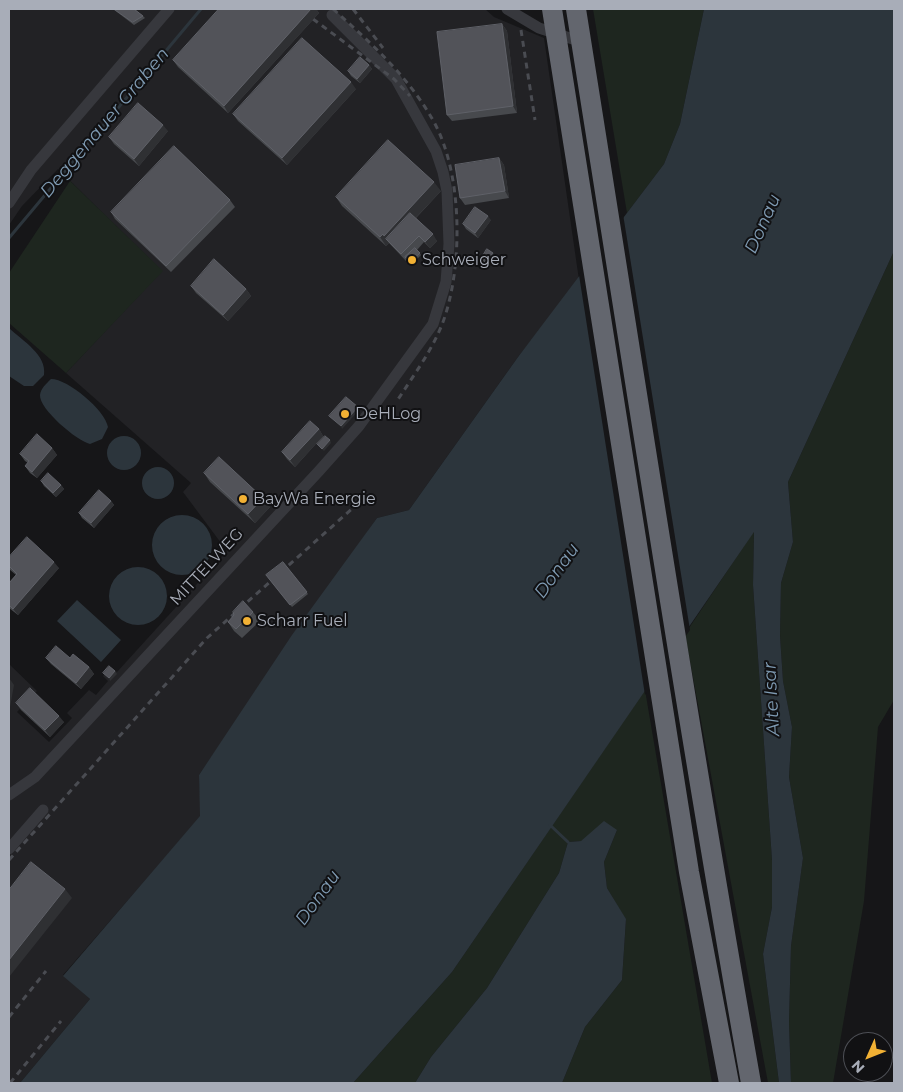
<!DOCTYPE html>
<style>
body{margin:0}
#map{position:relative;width:903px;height:1092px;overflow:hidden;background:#161618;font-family:Montserrat,sans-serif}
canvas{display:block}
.frame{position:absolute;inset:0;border:10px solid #a8adb8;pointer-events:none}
.north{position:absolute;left:843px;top:1032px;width:50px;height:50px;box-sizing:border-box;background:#111113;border:1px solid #4d4f55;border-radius:50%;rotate:226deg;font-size:14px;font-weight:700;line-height:20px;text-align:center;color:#a8adb8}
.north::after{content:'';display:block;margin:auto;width:18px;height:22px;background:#f2b134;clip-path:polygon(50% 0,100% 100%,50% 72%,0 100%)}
</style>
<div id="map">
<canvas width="903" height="1092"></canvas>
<div class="frame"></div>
<div class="north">N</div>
</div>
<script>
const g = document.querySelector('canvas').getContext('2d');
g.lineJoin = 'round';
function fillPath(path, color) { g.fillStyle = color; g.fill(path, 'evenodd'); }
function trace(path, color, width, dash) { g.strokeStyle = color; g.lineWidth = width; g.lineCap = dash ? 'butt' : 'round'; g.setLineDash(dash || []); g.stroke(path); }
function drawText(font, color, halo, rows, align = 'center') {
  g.font = font + ' Montserrat,sans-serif'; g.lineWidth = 4; g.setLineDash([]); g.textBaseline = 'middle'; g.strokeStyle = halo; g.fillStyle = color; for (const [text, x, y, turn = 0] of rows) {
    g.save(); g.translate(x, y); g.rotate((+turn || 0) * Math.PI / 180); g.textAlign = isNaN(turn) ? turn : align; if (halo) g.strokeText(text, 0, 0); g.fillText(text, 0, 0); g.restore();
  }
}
const built = new Path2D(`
 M 9,9 L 485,9 L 494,17 L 544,38 L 579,280 L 518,357 L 409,510 L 377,518 L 199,775 L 201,816 L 63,975 L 90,999 L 20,1083 L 9,1083 L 9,664 L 37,691 L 17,712 L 49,742 L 72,718 L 67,713 L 89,690 L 96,695 L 108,681 L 103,676 L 111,667 L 117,672 L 227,551 L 183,492 L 191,483 L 66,373 L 162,271 L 58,169 L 22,206 L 9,225 Z`);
const green = new Path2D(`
 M 593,9 L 704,9 L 680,124 L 664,164 L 627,213 Z
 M 70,181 L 163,271 L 66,373 L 9,323 L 9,273 Z
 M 894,251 L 894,700 L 878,727 L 864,901 L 833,1083 L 791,1083 L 789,1022 L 791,946 L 803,858 L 789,777 L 792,727 L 783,681 L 780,636 L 781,583 L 793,542 L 788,482 Z
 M 754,531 L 753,585 L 772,860 L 772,907 L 763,954 L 779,1083 L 768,1083 L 685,634 Z
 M 645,690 L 712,1083 L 562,1083 L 585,1027 L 622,980 L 626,920 L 607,888 L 604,862 L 617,830 L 581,841 L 568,842 L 559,873 L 487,988 L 431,1057 L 415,1083 L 353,1083 L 452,972 Z`);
const water = new Path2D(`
 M 704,9 L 894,9 L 894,251 L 788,482 L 793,542 L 781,583 L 780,636 L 783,681 L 792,727 L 789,777 L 803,858 L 791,946 L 789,1022 L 791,1083 L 779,1083 L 763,954 L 772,907 L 772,860 L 753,585 L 754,532 L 452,972 L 353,1083 L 20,1083 L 90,999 L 63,976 L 200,816 L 199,775 L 292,635 L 377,518 L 409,510 L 518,357 L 664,164 L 680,124 Z
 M 9,328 C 23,341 47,355 44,375 L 33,386 L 24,386 L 9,376 Z
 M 51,379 C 68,379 105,410 108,427 L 102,439 L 90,444 C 77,441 39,409 40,395 C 41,388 46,384 51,379 Z
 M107 453a17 17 0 1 1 34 0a17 17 0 1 1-34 0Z
 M142 483a16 16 0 1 1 32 0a16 16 0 1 1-32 0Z
 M152 545a30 30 0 1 1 60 0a30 30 0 1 1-60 0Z
 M109 596a29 29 0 1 1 58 0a29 29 0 1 1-58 0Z
 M 77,600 L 121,640 L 101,662 L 57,621 Z
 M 604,821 L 617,830 L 604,862 L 607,888 L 626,919 L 622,980 L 585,1027 L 562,1083 L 415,1083 L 431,1057 L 487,988 L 559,873 L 568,842 L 581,841 Z`);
const pier = new Path2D(`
 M 623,214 L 690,630 L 645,695 L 579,275 Z`);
const stream = new Path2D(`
 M 9,238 L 201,9
 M 550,825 L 568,842`);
const street = new Path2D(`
 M 507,9 L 539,28 L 585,43
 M 9,203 L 31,170 L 169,9
 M 9,795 L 35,777 L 319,471 L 359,426 L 433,324 L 446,282 L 449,244 L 447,191 L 443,172 L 436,151 L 396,79 L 332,15
 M 9,849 L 43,810`);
const rail = new Path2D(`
 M 333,9 C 371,43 409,77 434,122 C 463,175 463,267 443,322 C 432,351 413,376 397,401
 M 353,9 L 383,48
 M 313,19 L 394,79 L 410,96
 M 521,30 L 535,120
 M 9,860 L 207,638 L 363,499
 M 9,1017 L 46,971
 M 10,1083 L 61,1021`);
const highwayBridge = new Path2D(`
 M 552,9 L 689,872 L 729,1083
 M 576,9 C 633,367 688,726 751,1083`);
const wall = new Path2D(`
 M 113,9 L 134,9 L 143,16 L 145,18 L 134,25 Z
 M 219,9 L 316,9 L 319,13 L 228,113 L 178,67 L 173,60 Z
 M 502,24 L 507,31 L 517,113 L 452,121 L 447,115 Z
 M 369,65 L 372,69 L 360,83 L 351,76 L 348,71 Z
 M 356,89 L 287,165 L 238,121 L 233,114 Z
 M 168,131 L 139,166 L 114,144 L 109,137 Z
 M 499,158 L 504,165 L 509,198 L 465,205 L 460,198 Z
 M 441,191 L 416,218 L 437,241 L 430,248 L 424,242 L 417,250 L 421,255 L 412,264 L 407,260 L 406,261 L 389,243 L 386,246 L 342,206 L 336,197 Z
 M 230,200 L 235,207 L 171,272 L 115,219 L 111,212 Z
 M 491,220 L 478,238 L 466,229 L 463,224 Z
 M 191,286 L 246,289 L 251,296 L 228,321 L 196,293 Z
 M 319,429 L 323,436 L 295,467 L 287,459 L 282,452 Z
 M 52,448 L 57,455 L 37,478 L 30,473 L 25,466 L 28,463 L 25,461 L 20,454 Z
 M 204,473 L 270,507 L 255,523 L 210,482 Z
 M 41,481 L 61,485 L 64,489 L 56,497 L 44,486 Z
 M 111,501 L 114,505 L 94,528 L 82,518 L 79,513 Z
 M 9,557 L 59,568 L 18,615 L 9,608 L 9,583 L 16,575 L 9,569 Z
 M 283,562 L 308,594 L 292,607 L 266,575 Z
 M 253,612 L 260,621 L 242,638 L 234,631 L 228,622 Z
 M 46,658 L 70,658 L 89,667 L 94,674 L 81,689 L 51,664 Z
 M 16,703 L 64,722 L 50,737 L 21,710 Z`);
const shadedWall = new Path2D(`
 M 311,9 L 316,9 L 319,13 L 228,113 L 224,106 Z
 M 502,24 L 507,31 L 517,113 L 513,106 Z
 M 369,65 L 372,69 L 360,83 L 357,79 Z
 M 351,82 L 356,89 L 287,165 L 282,158 Z
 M 163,125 L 168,131 L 139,166 L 134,159 Z
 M 499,158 L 504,165 L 509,198 L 505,191 Z
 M 434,182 L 441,191 L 391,244 L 386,239 L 389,243 L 386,246 L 380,237 Z
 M 488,216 L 491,220 L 478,238 L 475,233 Z
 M 433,234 L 437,241 L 430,248 L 425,242 Z
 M 493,253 L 494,255 L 488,265 L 486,263 Z
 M 246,289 L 251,296 L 228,321 L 223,315 Z
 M 358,407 L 360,409 L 342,429 L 341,426 Z
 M 319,429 L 323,436 L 295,467 L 290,460 Z
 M 330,440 L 331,443 L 324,451 L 322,449 Z
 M 52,448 L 57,455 L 37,478 L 32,472 Z
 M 61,485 L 64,489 L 56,497 L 53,493 Z
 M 263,498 L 270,507 L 255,523 L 248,514 Z
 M 111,501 L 114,505 L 94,528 L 91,523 Z
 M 54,562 L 59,568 L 18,615 L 13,609 Z
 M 89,667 L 94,674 L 81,689 L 76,683 Z
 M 115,671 L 117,674 L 110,681 L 109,678 Z
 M 9,678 L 14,685 L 9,713 Z
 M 59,716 L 64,722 L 50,737 L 45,730 Z
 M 65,889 L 72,898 L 9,977 L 9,960 Z`);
const building = new Path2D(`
 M 114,9 L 134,9 L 143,16 L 133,22 Z
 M 219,9 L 311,9 L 224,106 L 173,60 Z
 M 502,24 L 513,106 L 447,115 L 437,32 Z
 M 302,38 L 351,82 L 282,158 L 233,114 Z
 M 360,57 L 369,65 L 357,79 L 348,71 Z
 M 138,103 L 163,125 L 134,159 L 109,137 Z
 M 388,140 L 434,182 L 384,236 L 383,234 L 380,237 L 336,197 Z
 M 174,146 L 230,200 L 166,266 L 111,212 Z
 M 499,158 L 505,191 L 460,198 L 455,165 Z
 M 475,207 L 488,216 L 475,233 L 463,224 Z
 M 410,213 L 433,234 L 425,242 L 419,236 L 401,254 L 386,239 Z
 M 415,248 L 420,253 L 410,262 L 405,257 Z
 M 487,249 L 493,253 L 486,263 L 481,259 Z
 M 214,259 L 246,289 L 223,315 L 191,286 Z
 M 346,397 L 358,407 L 341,426 L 329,416 Z
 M 310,421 L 319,429 L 290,460 L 282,452 Z
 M 37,434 L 52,448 L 32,472 L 25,466 L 29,461 L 20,454 Z
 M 325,436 L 330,440 L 322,449 L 317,444 Z
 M 219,457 L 263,498 L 248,514 L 204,473 Z
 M 48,473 L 61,485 L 53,493 L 41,481 Z
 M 99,490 L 111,501 L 91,523 L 79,513 Z
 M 27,537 L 54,562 L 13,609 L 9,605 L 9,583 L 17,574 L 9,566 L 9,557 Z
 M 283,562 L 307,592 L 290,605 L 266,575 Z
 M 243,601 L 253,612 L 236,629 L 228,622 L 234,615 L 233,612 Z
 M 56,646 L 70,658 L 73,654 L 89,667 L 76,683 L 46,658 Z
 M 109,666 L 115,671 L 109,678 L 103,673 Z
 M 30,688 L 59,716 L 45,730 L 16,703 Z
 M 31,862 L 65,889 L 9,960 L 9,890 Z`);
const markers = [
 [412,260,5,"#f2b134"],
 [345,414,5,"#f2b134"],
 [243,499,5,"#f2b134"],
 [247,621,5,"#f2b134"]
];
const poiNames = [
 ["Schweiger",422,260],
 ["DeHLog",355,414],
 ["BayWa Energie",253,499],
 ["Scharr Fuel",257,621]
];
const streetNames = [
 ["MITTELWEG",207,567,-47]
];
const waterNames = [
 ["Deggenauer Graben",105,123,-50],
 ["Donau",763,224,-66],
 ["Donau",557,571,-54],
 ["Alte Isar",772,699,-93],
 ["Donau",318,898,-54]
];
fillPath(built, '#222225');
fillPath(green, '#1e261f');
fillPath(water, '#2c353c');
fillPath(pier, '#161618');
trace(stream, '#2c353c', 3);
trace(street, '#37383d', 11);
trace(rail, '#4a4c52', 3, [6, 5]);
trace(highwayBridge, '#63666e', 20);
fillPath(wall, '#47494d');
fillPath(shadedWall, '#2f3033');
fillPath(building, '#525359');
trace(building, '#5f6168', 1);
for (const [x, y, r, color] of markers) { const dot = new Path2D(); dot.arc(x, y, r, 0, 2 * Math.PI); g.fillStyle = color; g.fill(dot); trace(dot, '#111113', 2); }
drawText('16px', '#a8adb8', '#111113', poiNames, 'left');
drawText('16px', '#a8adb8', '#111113', streetNames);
drawText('italic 18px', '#7f9bb3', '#111113', waterNames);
</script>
